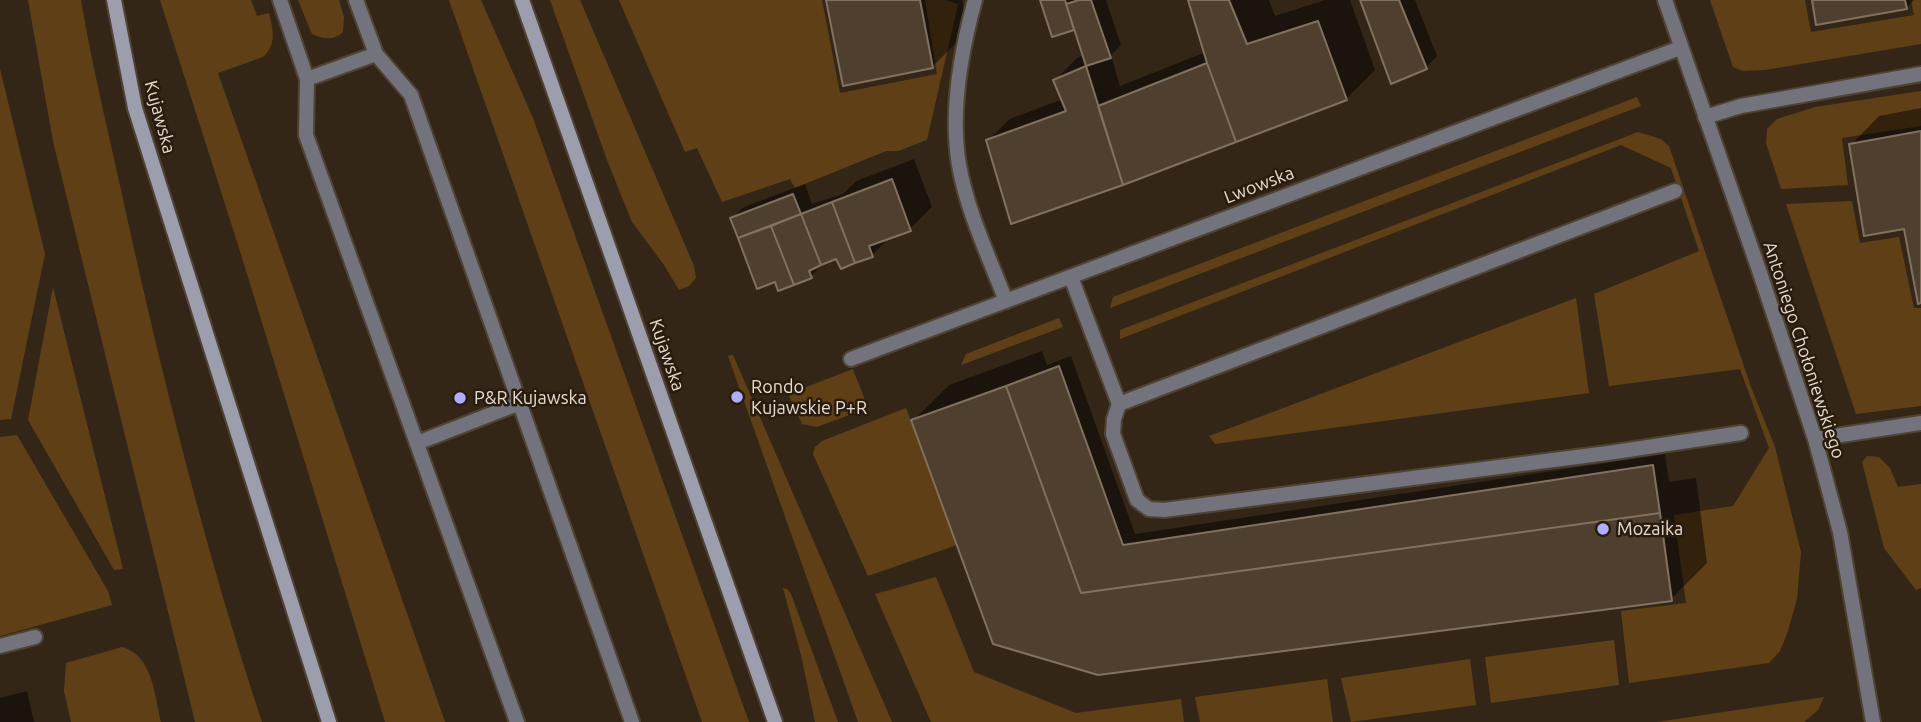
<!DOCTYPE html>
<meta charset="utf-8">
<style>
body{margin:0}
canvas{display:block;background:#332616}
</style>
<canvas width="1921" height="722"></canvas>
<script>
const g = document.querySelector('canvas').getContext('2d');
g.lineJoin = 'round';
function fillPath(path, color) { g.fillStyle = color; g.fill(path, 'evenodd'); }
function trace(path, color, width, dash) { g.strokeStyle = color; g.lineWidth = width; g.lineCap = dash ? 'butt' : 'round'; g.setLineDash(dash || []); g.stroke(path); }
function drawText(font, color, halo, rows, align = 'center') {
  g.font = font + ' Ubuntu,sans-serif'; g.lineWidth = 5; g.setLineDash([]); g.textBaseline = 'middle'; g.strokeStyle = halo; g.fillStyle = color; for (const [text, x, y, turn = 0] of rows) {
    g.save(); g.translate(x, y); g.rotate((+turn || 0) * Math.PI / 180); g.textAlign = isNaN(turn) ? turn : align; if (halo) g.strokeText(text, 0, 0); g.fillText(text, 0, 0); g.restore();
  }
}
const green = new Path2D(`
 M 28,0 L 81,0 C 93,72 111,142 126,213 C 164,385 207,556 262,722 L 195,722 L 53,141 Z
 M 160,0 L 251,0 L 257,16 L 269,13 C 273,29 277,45 263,57 L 218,73 L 445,722 L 385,722 L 239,248 Z
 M 298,0 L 339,0 L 344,17 L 343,32 C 333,41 323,39 312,34 Z
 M 449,0 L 481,0 L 533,118 L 749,722 L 702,722 Z
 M 550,0 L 580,0 L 694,266 L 696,278 L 689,286 L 679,290 L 664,265 L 632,222 L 607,160 Z
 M 619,0 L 822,0 L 840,93 L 937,74 L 925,0 L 946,0 L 958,4 L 927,140 L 898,151 L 886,151 L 795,188 L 790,179 L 722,202 L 697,148 L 685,152 Z
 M 1710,0 L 1805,0 L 1811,32 L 1914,15 L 1911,0 L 1921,0 L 1921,44 L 1765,70 L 1743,71 L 1733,67 Z
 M 0,69 L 45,254 L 11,419 L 0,420 Z
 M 1921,91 L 1921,126 L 1842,138 L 1848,185 L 1781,189 L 1766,143 L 1767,129 L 1777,119 L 1815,107 Z
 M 1637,97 L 1641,106 L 1110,308 L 1113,297 Z
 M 1638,132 L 1661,139 L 1669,146 L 1751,387 L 1775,447 L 1801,552 L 1797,599 L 1787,634 L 1780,651 L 1769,663 L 1629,683 L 1621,611 L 1686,603 L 1674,515 L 1733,506 L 1769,448 L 1740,369 L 1609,386 L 1594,294 L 1699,251 L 1671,168 L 1621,145 L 1120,339 L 1120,330 Z
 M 1852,201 L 1860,243 L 1899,237 L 1914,308 L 1921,308 L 1921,406 L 1856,414 L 1786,204 Z
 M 53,287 L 123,569 L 114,570 L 28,420 Z
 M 1576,298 L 1589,393 L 1215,444 L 1209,436 Z
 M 1059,318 L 1063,327 L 961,365 L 966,354 Z
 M 733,355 L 892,722 L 858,722 L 728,356 Z
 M 853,369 L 868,408 L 817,427 L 802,424 L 788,394 Z
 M 906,408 L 957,545 L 868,576 L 813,454 L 815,447 L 822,441 Z
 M 17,435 L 108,591 L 112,605 L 0,636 L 0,437 Z
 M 1867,456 L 1879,457 L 1890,468 L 1898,487 L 1921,484 L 1921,588 L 1916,590 L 1884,548 L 1862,462 Z
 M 936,577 L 974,672 L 1076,713 L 1181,699 L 1184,722 L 931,722 L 875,594 Z
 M 783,588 L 787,589 L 791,594 L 838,722 L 815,722 L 801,655 Z
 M 1614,640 L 1619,685 L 1491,703 L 1485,657 Z
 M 122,647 C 153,656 154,694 161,722 L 71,722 L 64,691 L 66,663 Z
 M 1470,659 L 1476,705 L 1351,722 L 1341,678 Z
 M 1327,679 L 1333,722 L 1200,722 L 1195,697 Z
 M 1824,697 L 1818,710 L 1804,722 L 1657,722 Z`);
const shadow = new Path2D(`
 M 828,0 L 962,0 L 968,31 L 932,67 Z
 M 1042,0 L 1106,0 L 1121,45 L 1111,55 L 1120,86 L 1206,52 L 1190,0 L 1269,0 L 1275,16 L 1325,0 L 1350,0 L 1375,70 L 1346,99 L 988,140 L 1010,119 L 1063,99 L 1055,80 L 1077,58 L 1084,55 L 1076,28 L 1053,35 Z
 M 1361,0 L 1415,0 L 1437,56 L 1426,68 Z
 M 1814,0 L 1914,0 L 1906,8 Z
 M 1921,108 L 1921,301 L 1906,227 L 1851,145 L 1879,116 Z
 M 914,159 L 932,207 L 910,229 L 891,236 L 872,255 L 837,257 L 822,263 L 811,277 L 776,280 L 758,287 L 732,218 L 744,207 L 805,184 L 812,204 L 843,194 L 856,181 Z
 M 1042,351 L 1047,365 L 1071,356 L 1135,534 L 1665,454 L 1669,482 L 1696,478 L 1707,563 L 1671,599 L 1099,673 L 913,421 L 949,385 Z
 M 27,691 L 34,722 L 0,722 L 0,698 Z`);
const building = new Path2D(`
 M 826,0 L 920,0 L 933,68 L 843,86 Z
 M 1040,0 L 1065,0 L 1074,30 L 1052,37 Z
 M 1079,0 L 1091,0 L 1111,58 L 1086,66 L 1066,4 Z
 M 1188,0 L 1229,0 L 1247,44 L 1318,21 L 1347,100 L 1236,142 L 1207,63 Z
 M 1360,0 L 1399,0 L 1427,69 L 1391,84 Z
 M 1812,0 L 1905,0 L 1907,9 L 1816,25 Z
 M 1207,63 L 1236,142 L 1123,185 L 1098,106 Z
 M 1086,66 L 1123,185 L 1011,224 L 986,140 L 1066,111 L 1053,80 Z
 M 1921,131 L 1921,303 L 1918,304 L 1904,229 L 1864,236 L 1849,144 Z
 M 892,179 L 911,231 L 869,246 L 873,257 L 855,263 L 832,202 Z
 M 793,194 L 801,214 L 738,238 L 730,218 Z
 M 832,202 L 855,263 L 841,269 L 836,259 L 821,265 L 801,214 Z
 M 801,214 L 821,265 L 809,271 L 812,278 L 794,285 L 771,226 Z
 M 771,226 L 794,285 L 778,291 L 775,282 L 757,289 L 738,238 Z
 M 1059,366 L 1123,545 L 1653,465 L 1660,513 L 1081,593 L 1006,386 Z
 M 1006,386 L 1081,593 L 1660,513 L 1672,601 L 1098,675 L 993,644 L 911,420 Z`);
const service = new Path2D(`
 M 280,0 L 307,79 L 376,54 L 356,0
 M 975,0 C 961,51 950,112 959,165 C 967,211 989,257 1006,301
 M 376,54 L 411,95 L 632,722
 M 307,79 L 306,135 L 517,722
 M 1705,117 L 1741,106 L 1921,74
 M 417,443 L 520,403
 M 0,646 L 35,637`);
const minor = new Path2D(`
 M 1665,0 L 1760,273 L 1815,439 L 1840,532 L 1873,722
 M 1675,191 L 1119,404 L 1114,419 L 1113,434 L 1137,500 L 1149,509 L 1164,510 L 1608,453 L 1741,433
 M 1071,277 L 1119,404
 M 851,359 L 1680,48
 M 1815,439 L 1921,423`);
const secondary = new Path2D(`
 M 114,0 L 135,108 L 329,722
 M 522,0 L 775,722`);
const markers = [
 [737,397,7,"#aeaefa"],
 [460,398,7,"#aeaefa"],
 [1603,529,7,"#aeaefa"]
];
const streetNames = [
 ["Kujawska",160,117,75],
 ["Lwowska",1259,185,-21],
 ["Antoniego Chołoniewskiego",1804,350,72],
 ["Kujawska",667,355,71]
];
const poiNames = [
 ["Rondo",751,387],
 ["Kujawskie P+R",751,408],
 ["P&R Kujawska",474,398],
 ["Mozaika",1617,529]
];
fillPath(green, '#5f4016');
fillPath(shadow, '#0007');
fillPath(building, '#4e3f2e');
trace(building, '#81715f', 2);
trace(service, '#4f4334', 18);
trace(minor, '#4f4334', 18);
trace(secondary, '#4f4334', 18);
trace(service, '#72737d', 14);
trace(minor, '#72737d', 14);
trace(secondary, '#9c9dad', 14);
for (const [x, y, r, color] of markers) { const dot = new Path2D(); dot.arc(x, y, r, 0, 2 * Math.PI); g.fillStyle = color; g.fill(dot); trace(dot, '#291c0c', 2.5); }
drawText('18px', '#e5dcd2', '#291c0c', streetNames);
drawText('18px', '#e5dcd2', '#291c0c', poiNames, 'left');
</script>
